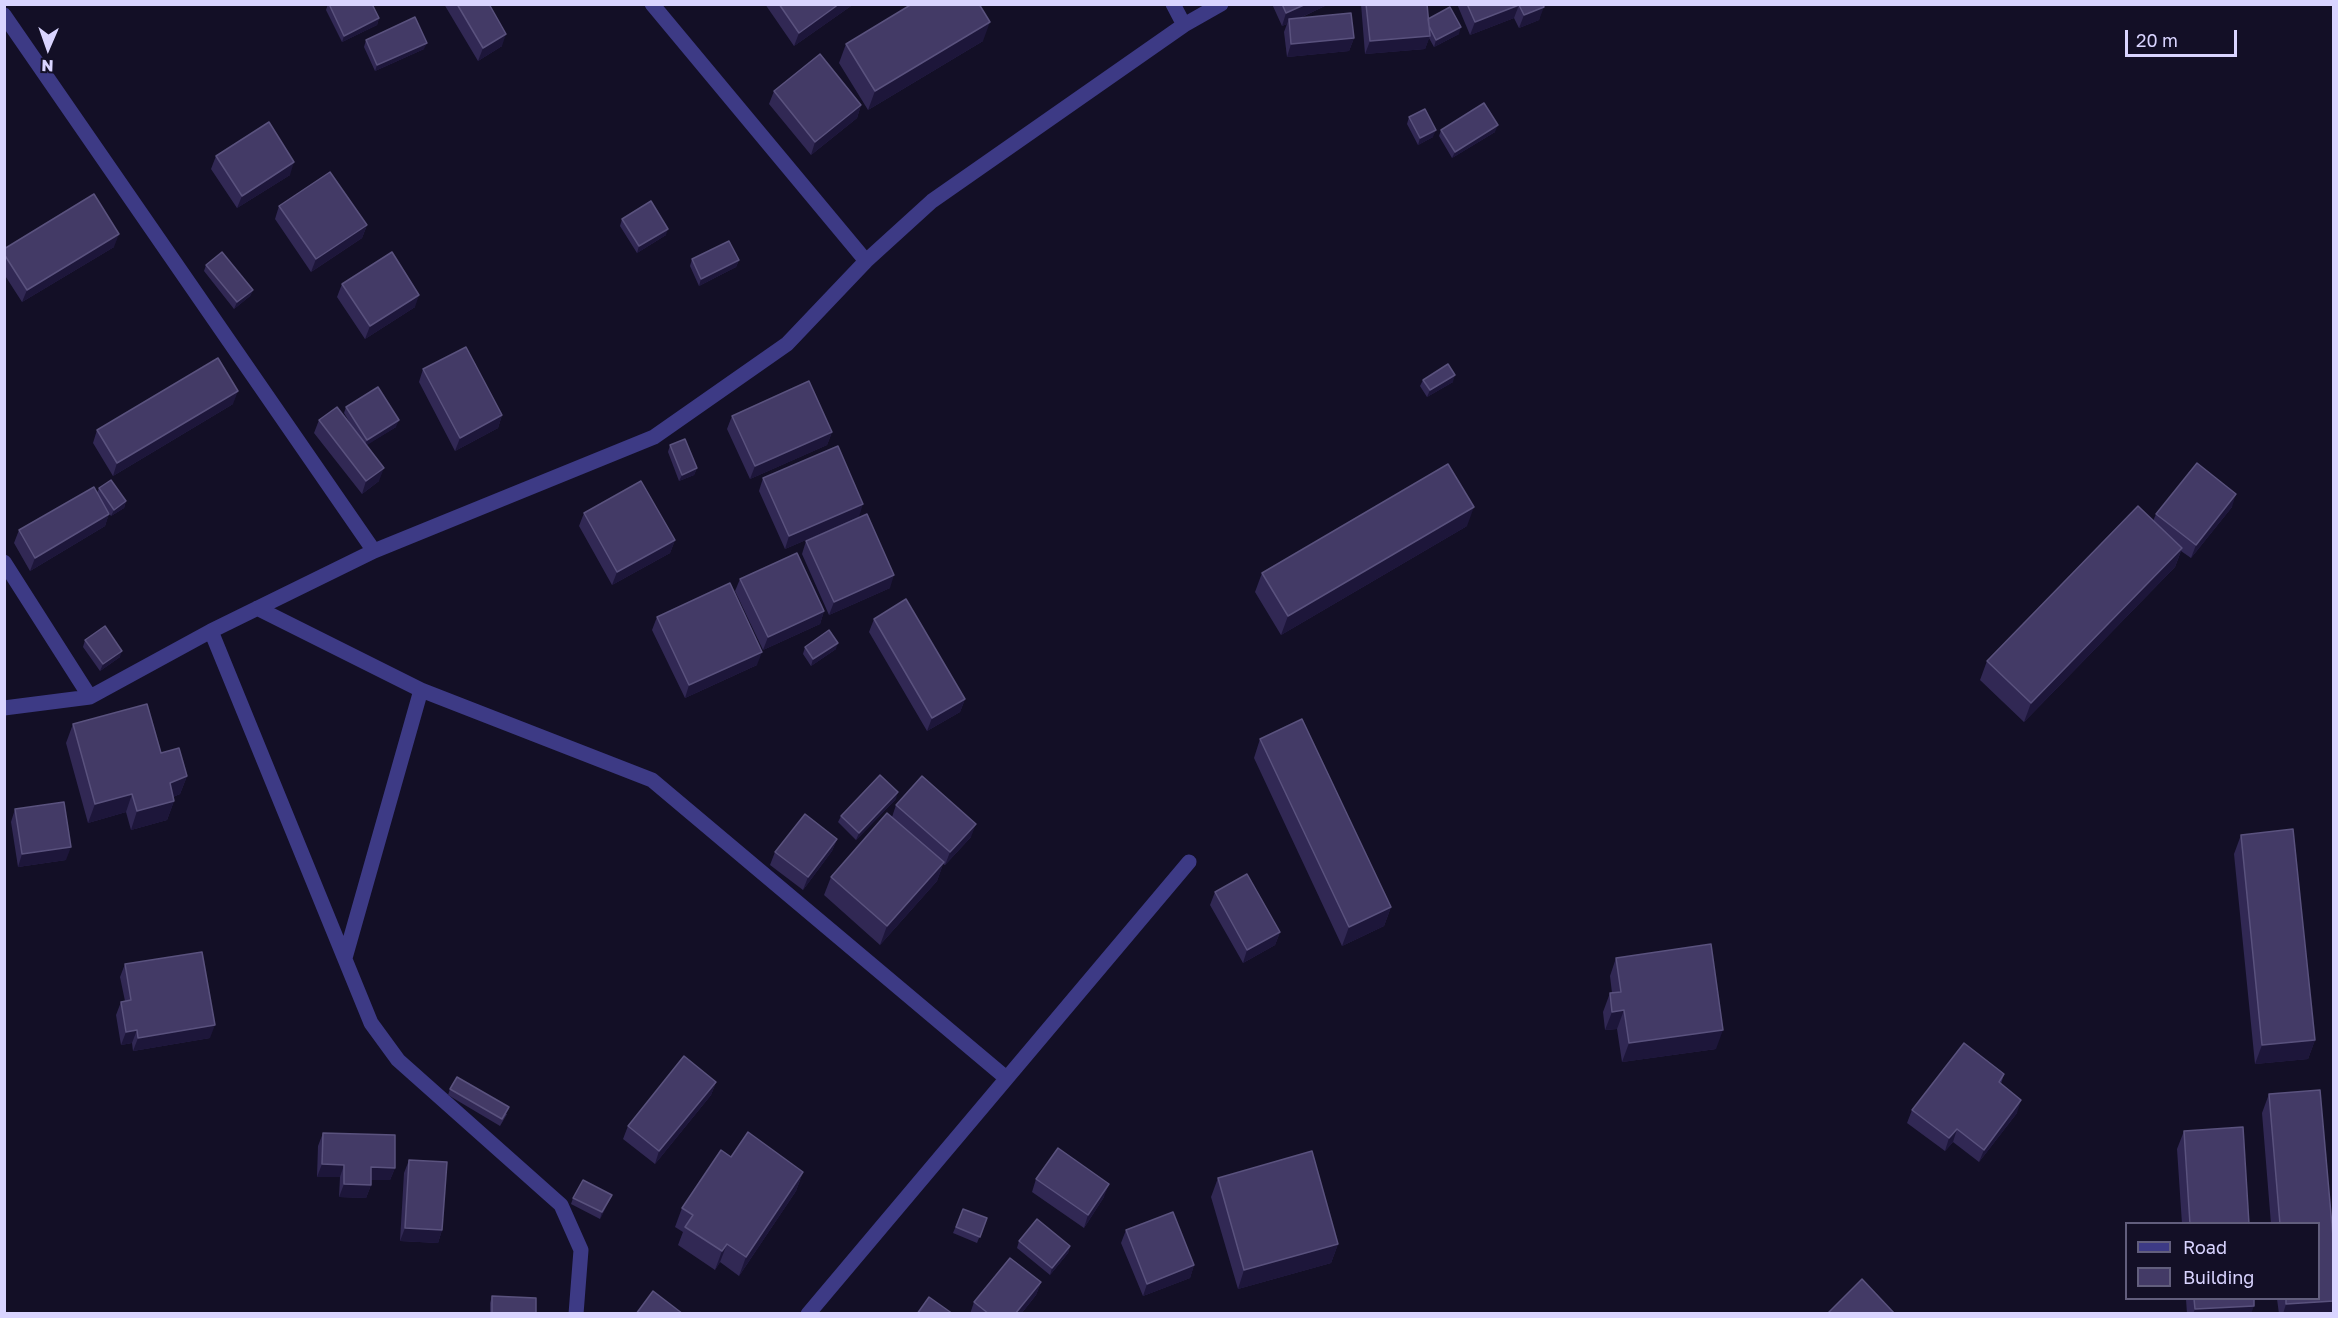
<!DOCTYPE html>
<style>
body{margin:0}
#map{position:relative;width:2338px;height:1318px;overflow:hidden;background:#130f26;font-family:"Golos Text",sans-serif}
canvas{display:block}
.frame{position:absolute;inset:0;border:6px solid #d9d4ff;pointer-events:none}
.legend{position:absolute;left:2125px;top:1222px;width:195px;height:78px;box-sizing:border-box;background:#130f26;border:2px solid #625e7d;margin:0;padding:8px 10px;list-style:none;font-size:18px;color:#d9d4ff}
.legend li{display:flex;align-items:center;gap:12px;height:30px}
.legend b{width:30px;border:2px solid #625e7d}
.north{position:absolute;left:18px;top:18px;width:60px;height:60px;-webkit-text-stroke:4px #130f26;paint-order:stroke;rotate:182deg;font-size:16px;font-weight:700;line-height:24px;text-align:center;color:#d9d4ff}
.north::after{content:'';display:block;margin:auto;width:21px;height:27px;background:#d9d4ff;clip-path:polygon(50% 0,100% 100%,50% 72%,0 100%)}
.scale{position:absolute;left:2125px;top:30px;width:112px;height:27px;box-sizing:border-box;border:3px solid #d9d4ff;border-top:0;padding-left:8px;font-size:18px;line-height:21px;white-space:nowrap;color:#d9d4ff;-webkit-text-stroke:4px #130f26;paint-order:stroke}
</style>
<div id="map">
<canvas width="2338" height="1318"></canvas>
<div class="frame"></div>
<ul class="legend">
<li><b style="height:8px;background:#3d3a85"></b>Road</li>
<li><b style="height:16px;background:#433a66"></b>Building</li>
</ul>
<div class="north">N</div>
<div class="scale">20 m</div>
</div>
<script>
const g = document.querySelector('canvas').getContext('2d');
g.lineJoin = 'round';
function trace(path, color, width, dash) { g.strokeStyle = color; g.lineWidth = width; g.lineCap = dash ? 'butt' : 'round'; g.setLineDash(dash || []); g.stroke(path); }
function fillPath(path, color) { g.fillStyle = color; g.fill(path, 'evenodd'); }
const minor = new Path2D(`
 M 652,4 L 866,261
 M 1173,4 L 1184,25
 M 4,15 L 374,551
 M 4,562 L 90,697
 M 257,608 L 421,690 L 652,780 L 1005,1077
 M 211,631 L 371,1023 L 398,1060 L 561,1205 L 581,1250 L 576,1314
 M 4,708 L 90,697 L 211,631 L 374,551 L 654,437 L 787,344 L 866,261 L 932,201 L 1184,25 L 1221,4
 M 345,958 L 421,690
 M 808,1314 L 1189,862`);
const wall = new Path2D(`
 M 328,4 L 372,4 L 379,18 L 377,25 L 342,42 L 326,10 Z
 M 444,4 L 489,4 L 502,46 L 478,61 Z
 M 765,4 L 851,4 L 851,6 L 794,46 Z
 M 1272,4 L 1329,4 L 1300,18 L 1354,38 L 1349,51 L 1287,57 L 1284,32 L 1287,24 L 1282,26 Z
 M 1361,4 L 1427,4 L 1428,19 L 1459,34 L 1434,47 L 1429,38 L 1425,49 L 1365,54 Z
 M 1457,4 L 1543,4 L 1539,20 L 1519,28 L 1514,18 L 1470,35 Z
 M 366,40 L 424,49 L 375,71 L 364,47 Z
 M 983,41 L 868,110 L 839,63 L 846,44 Z
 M 774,91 L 861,105 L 857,118 L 811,155 L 769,104 Z
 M 1409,117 L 1433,137 L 1418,145 L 1407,124 Z
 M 1441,130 L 1495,132 L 1452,158 L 1439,136 Z
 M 216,156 L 290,175 L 237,208 L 211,169 Z
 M 279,206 L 367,225 L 362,238 L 311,272 L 275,219 Z
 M 622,219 L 666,235 L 637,253 L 620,226 Z
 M 114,247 L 22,302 L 4,274 L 4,249 Z
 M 692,259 L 739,260 L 736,267 L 699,286 L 690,266 Z
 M 206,265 L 253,290 L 250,296 L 234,309 L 204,271 Z
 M 342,284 L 415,307 L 365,339 L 337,297 Z
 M 423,369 L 502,415 L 498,428 L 455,451 L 419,382 Z
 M 1423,380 L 1453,382 L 1427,397 L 1420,386 Z
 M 233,404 L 113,476 L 93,443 L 97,430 Z
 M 346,407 L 396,427 L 366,445 L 379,481 L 362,494 L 314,433 L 319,420 L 353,428 L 344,413 Z
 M 732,416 L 832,432 L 827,445 L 750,479 L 727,429 Z
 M 670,445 L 697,468 L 694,475 L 679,481 L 668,452 Z
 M 763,478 L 859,517 L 785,549 L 759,491 Z
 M 99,488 L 126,501 L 124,508 L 111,516 L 109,513 L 105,526 L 30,571 L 14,543 L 19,530 L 97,493 Z
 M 2232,507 L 2191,558 L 2181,551 L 2175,567 L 2024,722 L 1980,680 L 1987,661 L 2153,521 L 2156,514 Z
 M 584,513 L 675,540 L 670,553 L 612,585 L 579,526 Z
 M 1467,526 L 1281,635 L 1255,592 L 1262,573 Z
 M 806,541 L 890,588 L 829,615 L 802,554 Z
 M 740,579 L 824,611 L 820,624 L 763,650 L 735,591 Z
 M 657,617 L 757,665 L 685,698 L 652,630 Z
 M 874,619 L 965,699 L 960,712 L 927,731 L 869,632 Z
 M 85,640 L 120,657 L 100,671 L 83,647 Z
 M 805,647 L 836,649 L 811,666 L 803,654 Z
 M 73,724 L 161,753 L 187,776 L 180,794 L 173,797 L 174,801 L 167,820 L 131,830 L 126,812 L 88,823 L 66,743 Z
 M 1260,739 L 1391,907 L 1384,926 L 1342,946 L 1254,758 Z
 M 896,799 L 856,840 L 838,822 L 841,816 Z
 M 896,805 L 971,837 L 945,865 L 943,864 L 937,881 L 880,945 L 824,895 L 831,877 L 892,817 Z
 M 15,809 L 66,860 L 18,867 L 11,822 Z
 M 2241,835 L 2315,1040 L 2308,1059 L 2255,1064 L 2234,854 Z
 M 837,839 L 832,851 L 803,890 L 770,865 L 775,852 Z
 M 1215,892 L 1280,932 L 1275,945 L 1243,963 L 1210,905 Z
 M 1616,958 L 1716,1049 L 1622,1062 L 1617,1029 L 1605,1030 L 1603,1012 L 1610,993 L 1612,993 L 1610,976 Z
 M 125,964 L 210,1038 L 133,1051 L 132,1043 L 121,1045 L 116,1015 L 121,1002 L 125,1001 L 120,977 Z
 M 2004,1074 L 2001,1084 L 2017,1113 L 1979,1162 L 1953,1142 L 1945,1151 L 1907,1123 L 1912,1110 Z
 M 716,1082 L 711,1095 L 655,1164 L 623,1139 L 628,1126 Z
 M 450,1089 L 507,1114 L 500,1126 L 448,1095 Z
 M 2269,1094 L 2334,1248 L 2333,1314 L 2279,1314 L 2277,1299 L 2319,1299 L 2319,1224 L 2271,1224 L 2262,1113 Z
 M 2184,1131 L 2249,1224 L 2182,1224 L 2177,1149 Z
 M 323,1133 L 395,1168 L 390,1180 L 371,1180 L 371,1185 L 366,1198 L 339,1197 L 340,1177 L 317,1177 L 318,1146 Z
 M 731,1157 L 803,1172 L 796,1191 L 739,1276 L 720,1262 L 715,1270 L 678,1245 L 683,1232 L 675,1227 L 682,1208 Z
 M 409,1160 L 442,1230 L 438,1243 L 400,1241 L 404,1173 Z
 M 1218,1178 L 1338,1244 L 1331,1263 L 1238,1289 L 1211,1197 Z
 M 1036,1179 L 1104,1197 L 1084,1228 L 1032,1192 Z
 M 612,1195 L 600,1219 L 571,1204 L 573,1198 Z
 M 963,1209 L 987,1218 L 977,1243 L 953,1233 Z
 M 1126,1230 L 1194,1265 L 1190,1278 L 1143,1296 L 1121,1243 Z
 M 1019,1241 L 1070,1246 L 1068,1253 L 1050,1275 L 1017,1248 Z
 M 1041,1282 L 1036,1295 L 1021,1314 L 970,1314 L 974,1302 Z
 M 492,1296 L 536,1314 L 490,1314 L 490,1303 Z
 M 2186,1299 L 2254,1299 L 2251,1314 L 2187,1314 Z`);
const shadedWall = new Path2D(`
 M 839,4 L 851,4 L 851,6 L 794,46 L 799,33 Z
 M 1306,4 L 1329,4 L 1289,23 L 1289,19 L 1287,24 L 1282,26 L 1286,13 Z
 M 1519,5 L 1514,18 L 1470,35 L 1475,22 Z
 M 1544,7 L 1539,20 L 1519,28 L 1524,15 Z
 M 379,18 L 377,25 L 342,42 L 344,36 Z
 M 990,22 L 983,41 L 868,110 L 875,91 Z
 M 1461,27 L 1459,34 L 1434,47 L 1436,40 Z
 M 506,34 L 502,46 L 478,61 L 483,48 Z
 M 1430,36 L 1425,49 L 1365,54 L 1370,41 Z
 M 1354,38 L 1349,51 L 1287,57 L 1291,44 Z
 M 427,43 L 424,49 L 375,71 L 377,65 Z
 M 861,105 L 857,118 L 811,155 L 815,142 Z
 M 1498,125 L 1495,132 L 1452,158 L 1455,152 Z
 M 1436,130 L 1433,137 L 1418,145 L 1420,138 Z
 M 294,162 L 290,175 L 237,208 L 242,196 Z
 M 367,225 L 362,238 L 311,272 L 316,259 Z
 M 668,229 L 666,235 L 637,253 L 639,246 Z
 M 119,234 L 114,247 L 22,302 L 27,290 Z
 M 739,260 L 736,267 L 699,286 L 701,279 Z
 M 253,290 L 250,296 L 234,309 L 237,302 Z
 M 419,295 L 415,307 L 365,339 L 370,326 Z
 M 1455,375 L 1453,382 L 1427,397 L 1430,390 Z
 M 238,391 L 233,404 L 113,476 L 117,463 Z
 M 502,415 L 498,428 L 455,451 L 460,438 Z
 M 399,420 L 396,427 L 364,447 L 367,440 Z
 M 832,432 L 827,445 L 750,479 L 755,466 Z
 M 384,468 L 379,481 L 362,494 L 366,481 Z
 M 697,468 L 694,475 L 679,481 L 682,475 Z
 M 2236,494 L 2232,507 L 2191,558 L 2196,545 Z
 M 126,501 L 124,508 L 111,516 L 114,510 Z
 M 863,504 L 859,517 L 785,549 L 789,536 Z
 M 1474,507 L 1467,526 L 1281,635 L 1288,616 Z
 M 109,514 L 105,526 L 30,571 L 35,558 Z
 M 675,540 L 670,553 L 612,585 L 617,572 Z
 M 2182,548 L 2175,567 L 2024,722 L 2031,703 Z
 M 894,575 L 890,588 L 829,615 L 834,602 Z
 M 824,611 L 820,624 L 763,650 L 768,637 Z
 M 838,643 L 836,649 L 811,666 L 813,659 Z
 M 122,651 L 120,657 L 100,671 L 103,664 Z
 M 762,652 L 757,665 L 685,698 L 689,685 Z
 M 965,699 L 960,712 L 927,731 L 932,718 Z
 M 187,776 L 180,794 L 163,801 L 170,783 Z
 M 898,792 L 896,799 L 856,840 L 859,833 Z
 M 132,794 L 126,812 L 88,823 L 95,804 Z
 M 174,801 L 167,820 L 131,830 L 137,811 Z
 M 976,824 L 971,837 L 945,865 L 950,852 Z
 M 837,839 L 832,851 L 803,890 L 808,877 Z
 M 71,847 L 66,860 L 18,867 L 22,854 Z
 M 944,862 L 937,881 L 880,945 L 887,926 Z
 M 1391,907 L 1384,926 L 1342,946 L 1349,927 Z
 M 1280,932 L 1275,945 L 1243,963 L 1247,950 Z
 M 1624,1010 L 1617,1029 L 1605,1030 L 1612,1012 Z
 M 215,1025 L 210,1038 L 133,1051 L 138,1038 Z
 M 137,1030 L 132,1043 L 121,1045 L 126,1032 Z
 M 1723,1030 L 1716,1049 L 1622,1062 L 1629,1043 Z
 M 2315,1040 L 2308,1059 L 2255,1064 L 2262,1045 Z
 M 716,1082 L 711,1095 L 655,1164 L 659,1151 Z
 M 2021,1100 L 2017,1113 L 1979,1162 L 1984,1150 Z
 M 1957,1129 L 1953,1142 L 1945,1151 L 1949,1138 Z
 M 322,1164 L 344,1165 L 340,1177 L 317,1177 Z
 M 371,1167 L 395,1168 L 390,1180 L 367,1180 Z
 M 803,1172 L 796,1191 L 739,1276 L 746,1257 Z
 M 344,1184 L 371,1185 L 366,1198 L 339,1197 Z
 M 1109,1184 L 1104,1197 L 1084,1228 L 1088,1215 Z
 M 612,1195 L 600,1219 L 602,1212 Z
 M 405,1228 L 442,1230 L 438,1243 L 400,1241 Z
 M 727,1244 L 720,1262 L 715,1270 L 722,1251 Z
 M 1338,1244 L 1331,1263 L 1238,1289 L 1244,1270 Z
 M 1070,1246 L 1068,1253 L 1050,1275 L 1052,1268 Z
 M 1194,1265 L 1190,1278 L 1143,1296 L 1147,1284 Z
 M 1041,1282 L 1036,1295 L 1021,1314 L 1015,1314 Z
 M 2334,1301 L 2333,1314 L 2283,1314 L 2286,1304 Z
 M 2254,1306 L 2251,1314 L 2193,1314 L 2195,1309 Z`);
const building = new Path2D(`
 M 329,4 L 372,4 L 379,18 L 344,36 Z
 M 457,4 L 489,4 L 506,34 L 483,48 Z
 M 779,4 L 839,4 L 799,33 Z
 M 912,4 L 979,4 L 990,22 L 875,91 L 846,44 Z
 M 1282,4 L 1306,4 L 1286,13 Z
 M 1366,4 L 1427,4 L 1430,36 L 1370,41 Z
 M 1467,4 L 1543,4 L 1544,7 L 1524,15 L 1519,5 L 1475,22 Z
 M 1450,7 L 1461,27 L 1436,40 L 1429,26 L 1428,19 Z
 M 1351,13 L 1354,38 L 1291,44 L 1289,19 Z
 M 415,17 L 427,43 L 377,65 L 366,40 Z
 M 820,54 L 861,105 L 815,142 L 774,91 Z
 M 1484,103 L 1498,125 L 1455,152 L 1441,130 Z
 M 1425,109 L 1436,130 L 1420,138 L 1409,117 Z
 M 269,122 L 294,162 L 242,196 L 216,156 Z
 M 330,172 L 367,225 L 316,259 L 279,206 Z
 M 94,194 L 119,234 L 27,290 L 4,254 L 4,249 Z
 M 651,201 L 668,229 L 639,246 L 622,219 Z
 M 729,241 L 739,260 L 701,279 L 692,259 Z
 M 222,252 L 253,290 L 237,302 L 206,265 Z
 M 392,252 L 419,295 L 370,326 L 342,284 Z
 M 466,347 L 502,415 L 460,438 L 423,369 Z
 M 218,358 L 238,391 L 117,463 L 97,430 Z
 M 1448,364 L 1455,375 L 1430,390 L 1423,380 Z
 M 809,381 L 832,432 L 755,466 L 732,416 Z
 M 378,387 L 399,420 L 367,440 L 346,407 Z
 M 337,407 L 384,468 L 366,481 L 319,420 Z
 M 685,439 L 697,468 L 682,475 L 670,445 Z
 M 838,446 L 863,504 L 789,536 L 763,478 Z
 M 2197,463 L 2236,494 L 2196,545 L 2156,514 Z
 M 1448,464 L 1474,507 L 1288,616 L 1262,573 Z
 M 111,480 L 126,501 L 114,510 L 99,488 Z
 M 641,481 L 675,540 L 617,572 L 584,513 Z
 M 94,487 L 109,514 L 35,558 L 19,530 Z
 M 2138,506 L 2182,548 L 2031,703 L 1987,661 Z
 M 867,514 L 894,575 L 834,602 L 806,541 Z
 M 797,553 L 824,611 L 768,637 L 740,579 Z
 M 730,583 L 762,652 L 689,685 L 657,617 Z
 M 906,599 L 965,699 L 932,718 L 874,619 Z
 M 105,626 L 122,651 L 103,664 L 85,640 Z
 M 829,630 L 838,643 L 813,659 L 805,647 Z
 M 147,704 L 161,753 L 179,748 L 187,776 L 170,783 L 174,801 L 137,811 L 132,794 L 95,804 L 73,724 Z
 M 1302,719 L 1391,907 L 1349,927 L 1260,739 Z
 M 880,775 L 898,792 L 859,833 L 841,816 Z
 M 922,776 L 976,824 L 950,852 L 896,805 Z
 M 64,802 L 71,847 L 22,854 L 15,809 Z
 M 887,813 L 944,862 L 887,926 L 831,877 Z
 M 805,814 L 837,839 L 808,877 L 775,852 Z
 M 2293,829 L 2315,1040 L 2262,1045 L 2241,835 Z
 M 1247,874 L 1280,932 L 1247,950 L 1215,892 Z
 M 1711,944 L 1723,1030 L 1629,1043 L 1624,1010 L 1612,1012 L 1610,993 L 1621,992 L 1616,958 Z
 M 202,952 L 215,1025 L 138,1038 L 137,1030 L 126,1032 L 121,1002 L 131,1000 L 125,964 Z
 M 1964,1043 L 2004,1074 L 1999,1082 L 2021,1100 L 1984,1150 L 1957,1129 L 1949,1138 L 1912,1110 Z
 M 684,1056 L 716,1082 L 659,1151 L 628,1126 Z
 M 457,1077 L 509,1107 L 502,1119 L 450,1089 Z
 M 2320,1090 L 2334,1248 L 2334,1301 L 2286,1304 L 2286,1299 L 2319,1299 L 2319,1224 L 2280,1224 L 2269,1094 Z
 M 2243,1127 L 2249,1224 L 2190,1224 L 2184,1131 Z
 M 748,1132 L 803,1172 L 746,1257 L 727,1244 L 722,1251 L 685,1227 L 693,1215 L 682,1208 L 721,1150 L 731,1157 Z
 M 323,1133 L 395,1135 L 395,1168 L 371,1167 L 371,1185 L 344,1184 L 344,1165 L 322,1164 Z
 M 1058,1148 L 1109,1184 L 1088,1215 L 1036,1179 Z
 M 1312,1151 L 1338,1244 L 1244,1270 L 1218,1178 Z
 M 409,1160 L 447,1162 L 442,1230 L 405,1228 Z
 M 583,1180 L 612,1195 L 602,1212 L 573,1198 Z
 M 963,1209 L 987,1218 L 980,1237 L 956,1227 Z
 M 1173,1212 L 1194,1265 L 1147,1284 L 1126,1230 Z
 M 1037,1219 L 1070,1246 L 1052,1268 L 1019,1241 Z
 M 1010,1258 L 1041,1282 L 1015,1314 L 989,1314 L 974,1302 Z
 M 1862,1279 L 1895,1314 L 1827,1314 Z
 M 653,1291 L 683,1314 L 636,1314 Z
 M 492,1296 L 536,1298 L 536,1314 L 492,1314 Z
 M 929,1297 L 953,1314 L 917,1314 Z
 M 2194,1299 L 2254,1299 L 2254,1306 L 2195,1309 Z`);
trace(minor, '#3d3a85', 15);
fillPath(wall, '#312854');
fillPath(shadedWall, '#1d163a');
fillPath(building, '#433a66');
trace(building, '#5a527e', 1.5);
</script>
